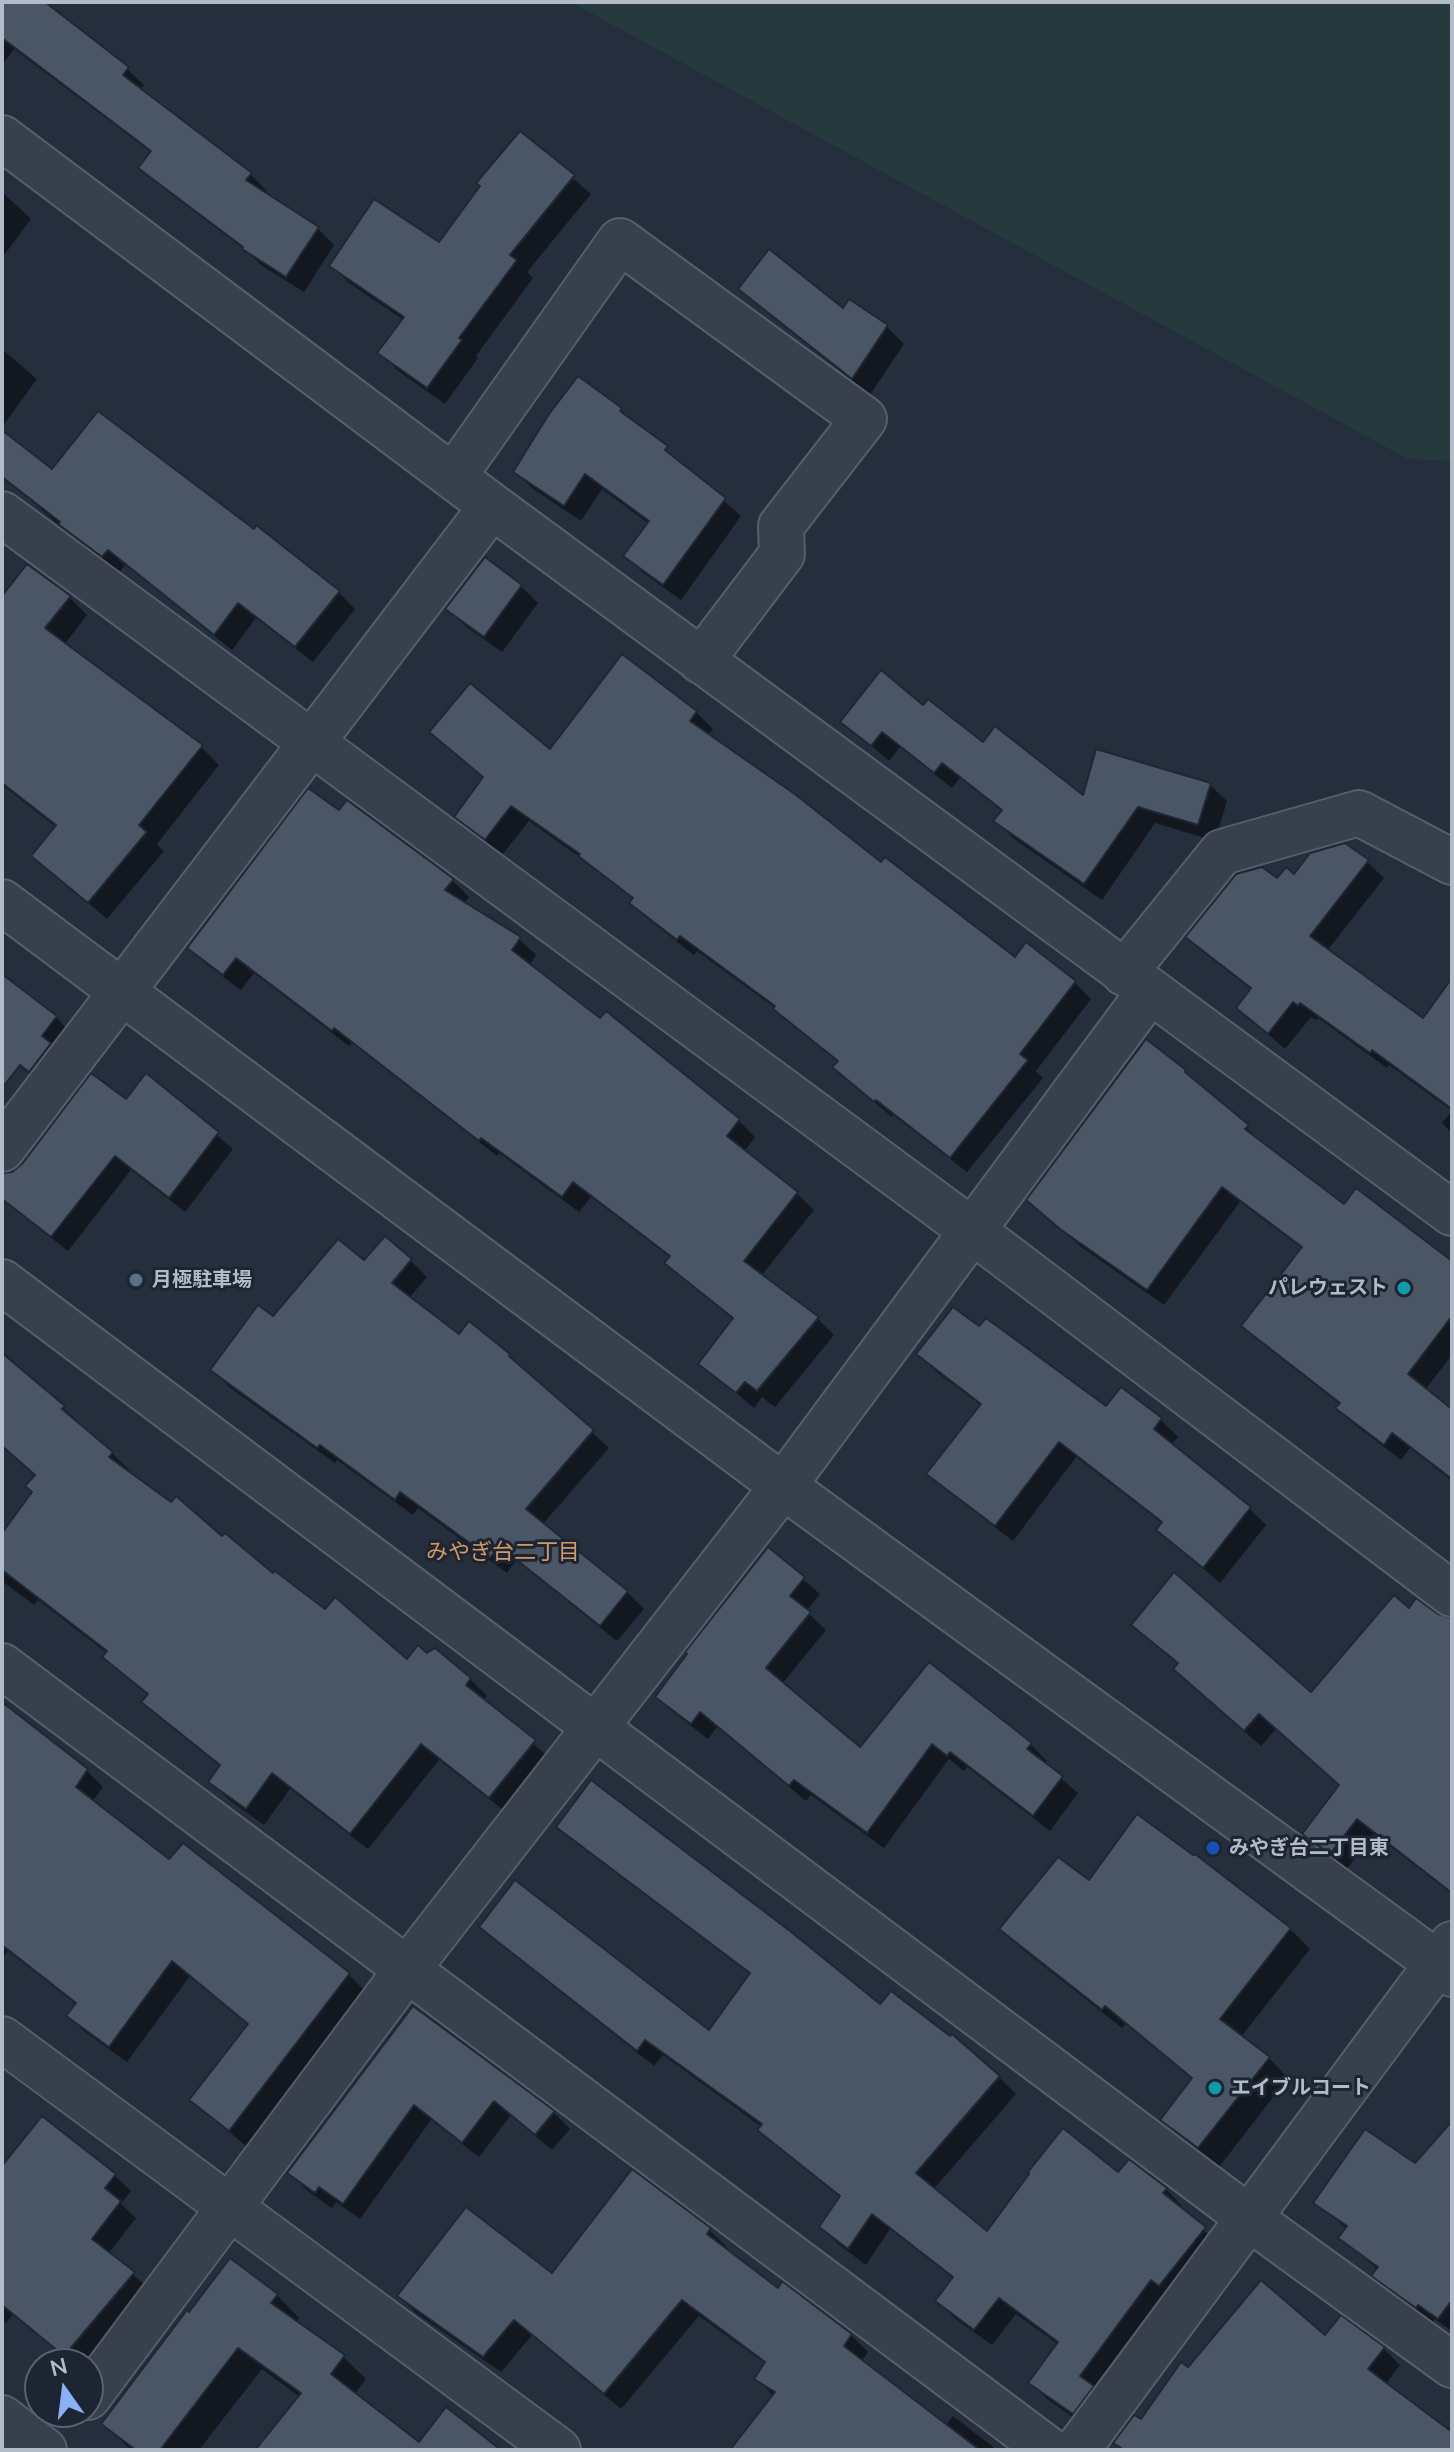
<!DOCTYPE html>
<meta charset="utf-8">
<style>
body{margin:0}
#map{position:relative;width:1454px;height:2452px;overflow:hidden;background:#242e3d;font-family:Mulish,sans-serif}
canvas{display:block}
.frame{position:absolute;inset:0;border:4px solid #b4bbc8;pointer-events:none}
.north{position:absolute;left:24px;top:2348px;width:80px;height:80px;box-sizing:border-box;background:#1d2532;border:2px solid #59616e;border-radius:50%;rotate:346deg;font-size:22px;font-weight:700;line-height:32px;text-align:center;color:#b4bbc8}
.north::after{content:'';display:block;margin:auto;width:28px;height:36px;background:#8bb0f6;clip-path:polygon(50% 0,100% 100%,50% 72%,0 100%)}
</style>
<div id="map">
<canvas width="1454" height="2452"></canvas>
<div class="frame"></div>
<div class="north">N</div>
</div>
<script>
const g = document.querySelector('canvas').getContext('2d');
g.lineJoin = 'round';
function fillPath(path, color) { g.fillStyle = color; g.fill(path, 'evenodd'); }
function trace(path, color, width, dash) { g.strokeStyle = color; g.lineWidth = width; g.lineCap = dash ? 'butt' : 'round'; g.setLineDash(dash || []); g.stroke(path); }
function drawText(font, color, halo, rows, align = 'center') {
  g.font = font + ' Mulish,"Noto Sans JP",sans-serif'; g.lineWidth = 6; g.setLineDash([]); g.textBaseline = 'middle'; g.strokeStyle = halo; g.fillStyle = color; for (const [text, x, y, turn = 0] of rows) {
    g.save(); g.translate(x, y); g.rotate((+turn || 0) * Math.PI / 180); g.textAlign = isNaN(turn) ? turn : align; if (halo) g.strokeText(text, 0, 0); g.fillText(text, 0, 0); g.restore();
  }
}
const green = new Path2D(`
 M 571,2 L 1452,2 L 1452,461 L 1408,459 Z`);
const shadow = new Path2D(`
 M 2,2 L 44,2 L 127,69 L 144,85 L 140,90 L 251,175 L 267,191 L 265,195 L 317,228 L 334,245 L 304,292 L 261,265 L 249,253 L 158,184 L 141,167 L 152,153 L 14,49 L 2,65 Z
 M 520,133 L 591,194 L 527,272 L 533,278 L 476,356 L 478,358 L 445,404 L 397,370 L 380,352 L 404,320 L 349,283 L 332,266 L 439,244 Z
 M 2,192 L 31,219 L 2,258 Z
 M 741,288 L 844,311 L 850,302 L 887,327 L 904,344 L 870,395 L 758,305 Z
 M 2,349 L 37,379 L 2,427 Z
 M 621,410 L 741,516 L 681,600 L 642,572 L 626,556 L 649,524 L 602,489 L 581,521 L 532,488 L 515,471 Z
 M 2,433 L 53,472 L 338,592 L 355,609 L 313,662 L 256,618 L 232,650 L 125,565 L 120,572 L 77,541 L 2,475 Z
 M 521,586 L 538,603 L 502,652 L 465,626 L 448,609 Z
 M 69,597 L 87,615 L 64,645 L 201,747 L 219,765 L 157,844 L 164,851 L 107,919 L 34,856 L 57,828 L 2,785 L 2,600 Z
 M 924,708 L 983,745 L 1084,798 L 1210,785 L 1227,801 L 1215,841 L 1155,823 L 1102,900 L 1013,838 L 996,821 L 1003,812 L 960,778 L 952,788 L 900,747 L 889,761 L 843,721 Z
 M 696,712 L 713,729 L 707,736 L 881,865 L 1015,959 L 1026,945 L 1075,983 L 1091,999 L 1036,1071 L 1043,1078 L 967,1172 L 893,1115 L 892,1117 L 852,1083 L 839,1062 L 775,1008 L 697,951 L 694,955 L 648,919 L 631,903 L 634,900 L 588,863 L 529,821 L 502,855 L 473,833 L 456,816 L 485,779 L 432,732 L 551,752 Z
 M 340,812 L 452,880 L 469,897 L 464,904 L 519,939 L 536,955 L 529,966 L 601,1021 L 738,1120 L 755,1137 L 744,1152 L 797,1194 L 814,1210 L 761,1276 L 817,1318 L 834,1335 L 775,1407 L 762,1397 L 754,1408 L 701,1363 L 734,1320 L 684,1279 L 667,1262 L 671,1258 L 591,1197 L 579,1212 L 499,1153 L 497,1156 L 352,1043 L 349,1046 L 254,973 L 241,990 L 206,964 L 190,947 Z
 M 1367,862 L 1384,878 L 1327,951 L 1424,1020 L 1452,981 L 1452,1133 L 1442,1123 L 1452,1111 L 1389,1065 L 1387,1068 L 1318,1018 L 1316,1020 L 1311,1017 L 1285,1049 L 1238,1008 L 1252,990 L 1204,953 L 1188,937 L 1277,881 Z
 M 2,976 L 56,1017 L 72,1034 L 47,1087 L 16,1064 L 2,1084 Z
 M 1185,1071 L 1264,1144 L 1344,1207 L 1452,1263 L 1452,1355 L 1425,1390 L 1452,1411 L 1452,1481 L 1410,1448 L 1401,1460 L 1355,1425 L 1338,1408 L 1341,1405 L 1260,1342 L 1243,1326 L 1303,1249 L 1240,1202 L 1164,1305 L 1080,1246 L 1029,1200 Z
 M 147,1076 L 233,1149 L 185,1212 L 131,1170 L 68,1251 L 2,1199 L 2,1175 L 13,1174 L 126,1102 Z
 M 410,1260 L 427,1277 L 409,1298 L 459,1336 L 509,1356 L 609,1448 L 542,1525 L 627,1592 L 644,1609 L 617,1641 L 516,1560 L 507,1573 L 418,1508 L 413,1515 L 337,1460 L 335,1463 L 229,1387 L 213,1370 L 274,1319 L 364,1263 Z
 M 980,1329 L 1106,1409 L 1121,1390 L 1161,1420 L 1178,1437 L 1171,1445 L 1249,1508 L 1266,1525 L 1220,1583 L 1159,1530 L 1163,1524 L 1076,1457 L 1013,1541 L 946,1490 L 929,1474 L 982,1406 L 935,1371 L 919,1354 Z
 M 2,1351 L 112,1453 L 129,1470 L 127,1472 L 273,1576 L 407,1662 L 470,1679 L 487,1696 L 483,1701 L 551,1759 L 507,1813 L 439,1760 L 368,1849 L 290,1789 L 264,1825 L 228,1799 L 211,1782 L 221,1767 L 161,1719 L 144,1702 L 149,1696 L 105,1657 L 108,1654 L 38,1600 L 34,1605 L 2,1581 L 2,1537 L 34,1493 L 37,1476 L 2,1446 Z
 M 768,1549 L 820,1594 L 806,1611 L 826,1630 L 782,1684 L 860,1750 L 930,1664 L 1031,1745 L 1047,1761 L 1044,1764 L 1078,1793 L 1050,1831 L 967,1767 L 964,1771 L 949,1759 L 884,1848 L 811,1795 L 806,1801 L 717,1727 L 708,1739 L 673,1712 L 657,1696 Z
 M 1409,1610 L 1452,1624 L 1452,1894 L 1374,1834 L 1347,1869 L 1321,1850 L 1305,1834 L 1341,1786 L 1276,1729 L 1261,1746 L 1192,1685 L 1176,1669 L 1180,1665 L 1134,1625 L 1312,1695 Z
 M 2,1705 L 87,1771 L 103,1787 L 92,1802 L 169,1862 L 348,1974 L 365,1991 L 246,2146 L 191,2100 L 249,2025 L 190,1976 L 127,2062 L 85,2032 L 69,2016 L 77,2005 L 8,1951 L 2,1959 Z
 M 559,1827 L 880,2007 L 951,2039 L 952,2037 L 999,2077 L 1016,2094 L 933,2190 L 987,2234 L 1119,2175 L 1166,2189 L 1182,2206 L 1180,2209 L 1221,2246 L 1090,2429 L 1047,2399 L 1031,2383 L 1059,2345 L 1016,2314 L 992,2345 L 954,2318 L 938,2301 L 954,2279 L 890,2229 L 866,2265 L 838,2244 L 821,2227 L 841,2198 L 777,2146 L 760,2129 L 762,2127 L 663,2055 L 654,2066 L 499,1943 L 482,1926 L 709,2033 L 751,1975 L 576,1843 Z
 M 1089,1883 L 1290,1929 L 1310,1949 L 1241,2037 L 1269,2058 L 1288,2078 L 1219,2167 L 1182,2139 L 1162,2119 L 1193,2080 L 1126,2024 L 1122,2028 L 1022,1949 L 1002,1929 Z
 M 413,2009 L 554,2113 L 570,2129 L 552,2150 L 511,2115 L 479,2157 L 431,2120 L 360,2219 L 336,2202 L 332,2208 L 305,2189 L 289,2172 Z
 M 42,2119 L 115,2176 L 131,2191 L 121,2204 L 136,2218 L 108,2254 L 150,2289 L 87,2364 L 73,2364 L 13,2314 L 6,2323 L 2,2320 L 2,2170 Z
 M 1452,2140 L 1452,2331 L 1435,2319 L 1432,2322 L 1390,2291 L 1374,2276 L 1378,2270 L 1341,2238 L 1347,2229 L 1316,2203 L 1415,2166 Z
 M 709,2230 L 726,2246 L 724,2249 L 778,2291 L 851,2335 L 868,2352 L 861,2362 L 945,2426 L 953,2416 L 997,2450 L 732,2450 L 774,2396 L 756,2378 L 766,2364 L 699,2316 L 621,2409 L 532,2335 L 501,2372 L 416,2313 L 399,2296 L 552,2276 Z
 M 277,2295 L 299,2318 L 296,2323 L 343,2357 L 366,2379 L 354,2395 L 419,2444 L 498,2450 L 257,2450 L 300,2397 L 262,2369 L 199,2450 L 131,2450 L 104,2424 Z
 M 1325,2338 L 1384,2349 L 1400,2365 L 1385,2385 L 1447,2431 L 1452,2425 L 1452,2450 L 1124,2450 L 1142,2422 L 1188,2370 Z`);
const building = new Path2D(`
 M 2,2 L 45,2 L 129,67 L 123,75 L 252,173 L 246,180 L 319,227 L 286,277 L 242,249 L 243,247 L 138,168 L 151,151 L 2,38 Z
 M 520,131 L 575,175 L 510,255 L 517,260 L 459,338 L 462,340 L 427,388 L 377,353 L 404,317 L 329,266 L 374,199 L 439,242 L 480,186 L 476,183 Z
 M 769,249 L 843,308 L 849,299 L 888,325 L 852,379 L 738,289 Z
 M 578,376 L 622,408 L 620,411 L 668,446 L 665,450 L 726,498 L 663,585 L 623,556 L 649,521 L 585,474 L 564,506 L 513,472 L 549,414 Z
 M 98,411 L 254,529 L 256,525 L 340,591 L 295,647 L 238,603 L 214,635 L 108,550 L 102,557 L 58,524 L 60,522 L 2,477 L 2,430 L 52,469 Z
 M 485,557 L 522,585 L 484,637 L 445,609 Z
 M 27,564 L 71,596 L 45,628 L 203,745 L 139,825 L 147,832 L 88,903 L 31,856 L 56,825 L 2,783 L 2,596 Z
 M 622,654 L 697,711 L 690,721 L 796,795 L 881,862 L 885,857 L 1015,957 L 1026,942 L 1076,981 L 1020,1054 L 1028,1060 L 950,1158 L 876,1100 L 874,1102 L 832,1067 L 838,1061 L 773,1009 L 775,1006 L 680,936 L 677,940 L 629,903 L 633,898 L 578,856 L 580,854 L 511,806 L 485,840 L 454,817 L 483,777 L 429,732 L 470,683 L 550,749 Z
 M 881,670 L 923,705 L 928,699 L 983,742 L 995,726 L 1083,795 L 1096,749 L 1211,783 L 1198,825 L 1138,807 L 1084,884 L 993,821 L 1002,810 L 942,763 L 934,773 L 882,732 L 871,746 L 840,722 Z
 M 308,788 L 339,810 L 347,800 L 454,879 L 445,890 L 521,937 L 512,950 L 600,1018 L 606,1011 L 740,1119 L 727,1136 L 798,1192 L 744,1261 L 819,1317 L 757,1391 L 745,1382 L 736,1393 L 698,1364 L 733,1318 L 664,1263 L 670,1256 L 573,1182 L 562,1197 L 481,1138 L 479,1141 L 334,1028 L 332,1031 L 236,958 L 223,975 L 187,948 Z
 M 1345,843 L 1369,860 L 1310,936 L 1423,1018 L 1452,978 L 1452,1109 L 1372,1050 L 1370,1053 L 1300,1003 L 1298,1006 L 1293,1002 L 1268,1034 L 1236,1008 L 1251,988 L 1185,937 L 1236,874 L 1262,867 L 1277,878 L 1286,867 L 1294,874 L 1310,853 Z
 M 2,974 L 57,1016 L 42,1036 L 51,1043 L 29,1072 L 20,1065 L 2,1088 Z
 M 1146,1039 L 1186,1070 L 1185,1072 L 1249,1125 L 1245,1129 L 1344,1204 L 1356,1188 L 1452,1261 L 1452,1316 L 1408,1374 L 1452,1409 L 1452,1479 L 1392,1433 L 1384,1445 L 1335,1408 L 1340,1403 L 1241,1326 L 1302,1247 L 1222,1187 L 1147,1290 L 1060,1229 L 1026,1200 Z
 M 91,1073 L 126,1099 L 146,1073 L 219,1132 L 169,1198 L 115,1156 L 51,1237 L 2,1199 L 2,1173 L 12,1172 L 22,1164 Z
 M 385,1236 L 412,1259 L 392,1283 L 459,1334 L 469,1321 L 510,1354 L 509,1356 L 594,1430 L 526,1509 L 628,1591 L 600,1626 L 499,1546 L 490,1558 L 400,1492 L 395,1500 L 320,1445 L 317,1448 L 210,1370 L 258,1305 L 273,1316 L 338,1239 L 364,1260 Z
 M 953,1307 L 979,1326 L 986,1318 L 1106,1406 L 1121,1387 L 1162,1418 L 1154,1429 L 1251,1507 L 1203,1568 L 1156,1530 L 1162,1522 L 1059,1442 L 995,1526 L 926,1474 L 981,1404 L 916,1354 Z
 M 2,1353 L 65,1406 L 62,1409 L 113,1452 L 109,1457 L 171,1502 L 176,1496 L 222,1536 L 225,1533 L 273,1573 L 275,1571 L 325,1609 L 335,1597 L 407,1659 L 418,1645 L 427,1653 L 435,1648 L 471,1678 L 466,1685 L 536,1740 L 489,1798 L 421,1744 L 350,1834 L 272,1773 L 246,1809 L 208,1782 L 220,1765 L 141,1702 L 148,1694 L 102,1657 L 107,1651 L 2,1570 L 2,1533 L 32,1492 L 25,1486 L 35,1475 L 2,1446 Z
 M 768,1547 L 805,1577 L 790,1596 L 811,1612 L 766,1668 L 860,1747 L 929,1662 L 1032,1743 L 1027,1749 L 1063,1776 L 1033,1816 L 950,1752 L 947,1756 L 932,1744 L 867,1833 L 794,1780 L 789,1786 L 700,1712 L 691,1724 L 655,1697 L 687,1654 L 685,1652 Z
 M 1174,1572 L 1311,1692 L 1394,1595 L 1409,1608 L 1416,1598 L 1438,1614 L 1452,1618 L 1452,1893 L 1357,1819 L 1330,1854 L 1302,1834 L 1339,1785 L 1259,1714 L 1244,1731 L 1173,1669 L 1178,1663 L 1131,1625 Z
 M 2,1702 L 88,1769 L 76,1787 L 169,1859 L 183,1843 L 350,1973 L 229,2131 L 189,2100 L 248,2024 L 172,1961 L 109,2047 L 66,2016 L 76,2003 L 2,1945 Z
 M 591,1780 L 790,1931 L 880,2004 L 891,1991 L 950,2036 L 952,2034 L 1000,2076 L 916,2173 L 987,2231 L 1029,2174 L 1028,2172 L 1063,2128 L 1118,2172 L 1129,2159 L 1167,2188 L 1163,2193 L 1206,2227 L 1159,2286 L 1151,2280 L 1080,2376 L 1094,2386 L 1073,2414 L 1028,2383 L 1058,2342 L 999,2298 L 974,2330 L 935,2301 L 953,2277 L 872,2214 L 848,2249 L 819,2227 L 840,2196 L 757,2130 L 762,2124 L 645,2040 L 637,2051 L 479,1927 L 515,1880 L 709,2030 L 750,1973 L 556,1827 Z
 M 1137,1814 L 1193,1855 L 1195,1854 L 1291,1928 L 1220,2019 L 1270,2057 L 1198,2148 L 1160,2120 L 1192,2078 L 1105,2006 L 1102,2010 L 999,1929 L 1058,1857 L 1089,1880 Z
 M 413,2006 L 555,2111 L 535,2135 L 494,2101 L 462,2143 L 414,2105 L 343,2204 L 319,2187 L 315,2193 L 287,2173 Z
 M 42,2116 L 116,2174 L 105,2188 L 121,2201 L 92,2239 L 135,2272 L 64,2356 L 2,2305 L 2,2166 Z
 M 1452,2121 L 1452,2300 L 1438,2319 L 1418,2305 L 1416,2308 L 1371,2276 L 1378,2267 L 1338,2238 L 1347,2226 L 1313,2203 L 1365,2129 L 1415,2163 Z
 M 632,2169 L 711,2228 L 707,2234 L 778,2288 L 782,2281 L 852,2334 L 844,2346 L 980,2450 L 730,2450 L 775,2392 L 754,2379 L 765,2362 L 682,2300 L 604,2394 L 514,2320 L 483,2357 L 397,2296 L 466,2207 L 552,2273 Z
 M 230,2258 L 278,2294 L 271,2303 L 345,2355 L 331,2374 L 419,2442 L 446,2407 L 501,2450 L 255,2450 L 301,2393 L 238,2348 L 160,2450 L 136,2450 L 101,2424 L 187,2310 L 189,2312 Z
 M 1261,2280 L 1325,2335 L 1341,2315 L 1385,2347 L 1368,2369 L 1452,2432 L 1452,2450 L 1120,2450 L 1121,2448 L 1113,2443 L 1134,2415 L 1141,2419 L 1181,2362 L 1188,2367 Z`);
const minor = new Path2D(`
 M 2,138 L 492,506 L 1452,1213
 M 453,477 L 620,241 L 864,419 L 781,526 L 782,554 L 701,661
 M 2,514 L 974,1232 L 1452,1594
 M 2,902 L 783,1486 L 1452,1974
 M 1124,973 L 1222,852 L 1359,813 L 1452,862
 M 2,1149 L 492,506
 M 2,1282 L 1249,2218 L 1452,2365
 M 2,1666 L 1049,2450
 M 2,2039 L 558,2450
 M 88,2397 L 406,1971 L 783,1486 L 1150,991
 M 2,2418 L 44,2450
 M 1077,2450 L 1452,1944`);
const markers = [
 [136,1280,8,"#5c6f8a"],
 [1404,1288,8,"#0f9aa8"],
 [1213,1848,8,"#1a4fb4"],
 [1215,2088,8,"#0f9aa8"]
];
const poiNames = [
 ["月極駐車場",152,1280],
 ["パレウェスト",1388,1288,"right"],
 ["みやぎ台二丁目東",1229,1848],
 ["エイブルコート",1231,2088]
];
const neighbourhoodNames = [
 ["みやぎ台二丁目",503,1552]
];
fillPath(green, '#263a3e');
fillPath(shadow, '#0007');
fillPath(building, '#4a5566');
trace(building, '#1f2734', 2);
trace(minor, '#565e6b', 48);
trace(minor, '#38404d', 44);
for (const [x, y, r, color] of markers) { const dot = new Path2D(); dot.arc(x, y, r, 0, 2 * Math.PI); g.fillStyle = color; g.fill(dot); trace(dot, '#1d2532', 3); }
drawText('bold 20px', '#b4bbc8', '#1d2532', poiNames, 'left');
drawText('22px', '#d39965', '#1d2532', neighbourhoodNames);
</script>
